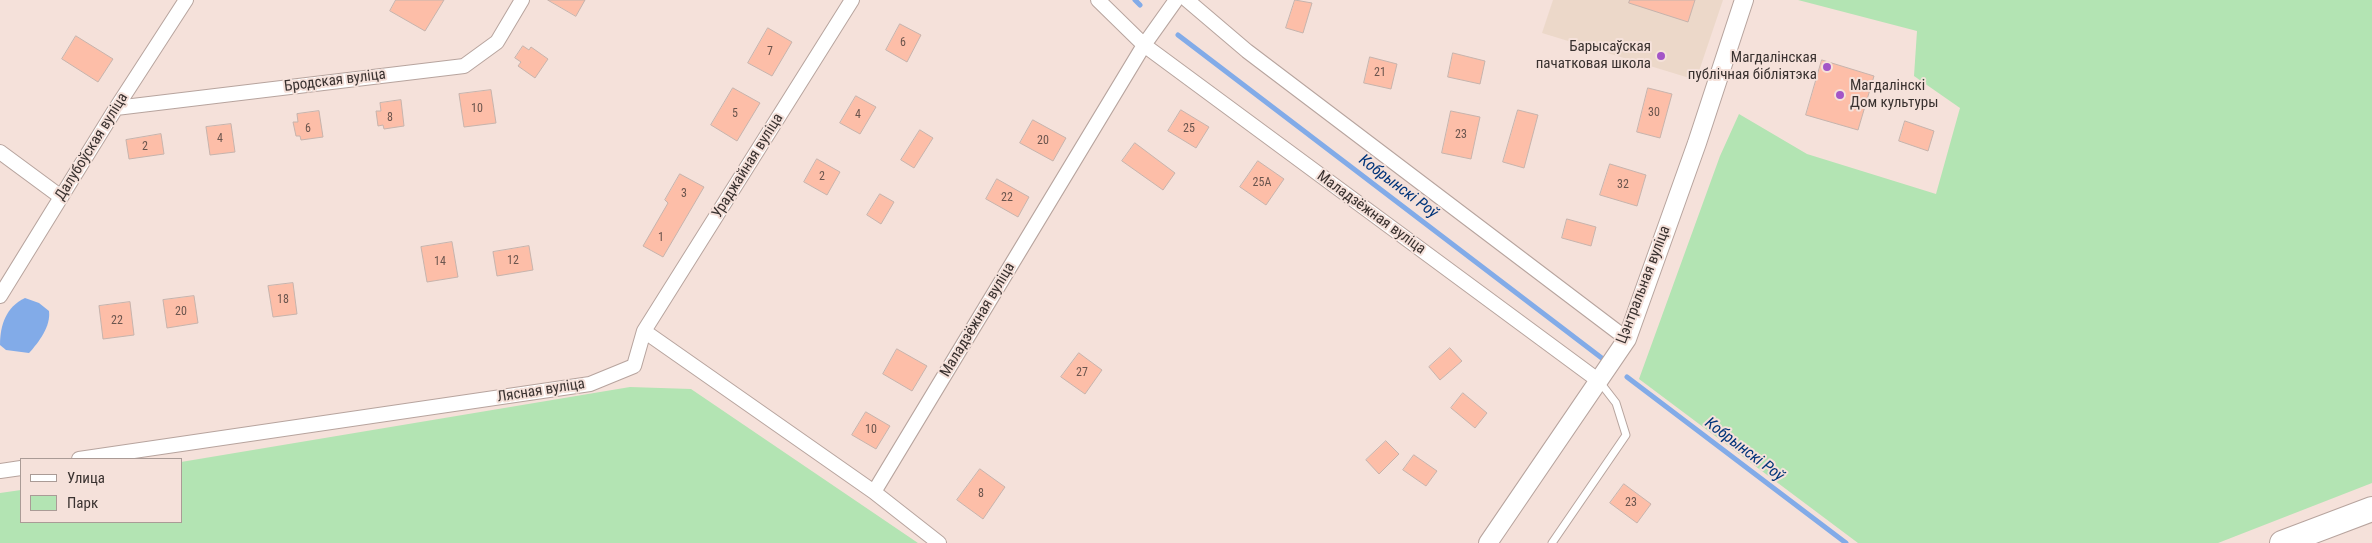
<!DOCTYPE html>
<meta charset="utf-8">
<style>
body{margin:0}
#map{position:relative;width:2372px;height:543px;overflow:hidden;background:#f5e1da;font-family:"Roboto Condensed",sans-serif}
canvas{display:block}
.legend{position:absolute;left:20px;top:458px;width:162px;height:65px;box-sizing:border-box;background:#f5e1da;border:1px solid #aa9b96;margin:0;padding:6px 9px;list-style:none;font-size:15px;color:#3a3230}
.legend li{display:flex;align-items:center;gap:10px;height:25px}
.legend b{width:25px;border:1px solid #aa9b96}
</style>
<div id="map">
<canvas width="2372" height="543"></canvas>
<ul class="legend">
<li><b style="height:6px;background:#fff"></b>Улица</li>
<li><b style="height:14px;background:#b3e4b3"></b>Парк</li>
</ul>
</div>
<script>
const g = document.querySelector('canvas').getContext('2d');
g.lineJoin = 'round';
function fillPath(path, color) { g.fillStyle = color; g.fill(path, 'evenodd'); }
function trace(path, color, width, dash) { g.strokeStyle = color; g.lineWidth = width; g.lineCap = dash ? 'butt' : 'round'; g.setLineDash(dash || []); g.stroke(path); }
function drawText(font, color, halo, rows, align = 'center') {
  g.font = font + ' "Roboto Condensed",sans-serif'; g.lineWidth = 4; g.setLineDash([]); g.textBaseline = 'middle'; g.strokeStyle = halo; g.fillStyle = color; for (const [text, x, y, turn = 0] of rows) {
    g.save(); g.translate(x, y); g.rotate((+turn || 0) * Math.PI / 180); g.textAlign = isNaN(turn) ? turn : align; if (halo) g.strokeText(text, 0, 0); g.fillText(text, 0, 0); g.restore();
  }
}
const education = new Path2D(`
 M 1553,0 L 1723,0 L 1696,80 L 1542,33 Z`);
const green = new Path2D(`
 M 1798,0 L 2372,0 L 2372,483 L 2218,543 L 1858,543 L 1639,379 L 1720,156 L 1739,114 L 1807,154 L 1936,194 L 1960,108 L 1914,76 L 1917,31 Z
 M 630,387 L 691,389 L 918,543 L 0,543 L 0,493 L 21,490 L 21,522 L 181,522 L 181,462 Z`);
const water = new Path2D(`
 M 25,298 L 39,303 L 49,311 C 51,326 39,342 29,353 L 6,350 L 0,345 C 0,325 6,307 25,298 Z`);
const stream = new Path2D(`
 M 1135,0 L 1140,5
 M 1178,35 L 1603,359
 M 1627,377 L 1846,543`);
const building = new Path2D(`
 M 396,0 L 444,0 L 425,31 L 390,11 Z
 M 548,0 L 585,0 L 576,16 Z
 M 1295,0 L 1312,3 L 1303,33 L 1286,28 Z
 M 1630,0 L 1695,0 L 1688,22 L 1629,3 Z
 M 900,24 L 921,35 L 907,62 L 886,50 Z
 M 768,28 L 792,42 L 772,76 L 748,63 Z
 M 76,36 L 113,59 L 98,82 L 62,59 Z
 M 523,46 L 529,50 L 531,47 L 548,59 L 535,78 L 518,66 L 521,62 L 515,58 Z
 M 1453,53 L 1485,61 L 1480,84 L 1448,77 Z
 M 1370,57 L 1397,64 L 1391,89 L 1364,83 Z
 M 1822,60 L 1874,76 L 1858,130 L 1806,115 Z
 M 733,88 L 760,103 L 737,141 L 711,125 Z
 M 1648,88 L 1672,94 L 1660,138 L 1637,132 Z
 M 491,90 L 496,123 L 464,127 L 459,94 Z
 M 856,96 L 876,107 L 860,134 L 840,123 Z
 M 401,100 L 404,126 L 384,129 L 383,125 L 378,126 L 376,111 L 381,111 L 380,103 Z
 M 1181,110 L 1209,127 L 1196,148 L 1168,131 Z
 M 1518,110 L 1538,115 L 1524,168 L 1503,162 Z
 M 319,111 L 323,137 L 301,140 L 300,136 L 296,136 L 293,122 L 298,122 L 297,114 Z
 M 1451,111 L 1480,117 L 1471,159 L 1442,153 Z
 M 1033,120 L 1066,138 L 1053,161 L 1020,143 Z
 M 1905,121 L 1934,131 L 1928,151 L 1899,141 Z
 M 231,124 L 235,152 L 210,155 L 206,127 Z
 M 920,130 L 933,138 L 914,168 L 901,160 Z
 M 161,134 L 164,154 L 129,159 L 126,140 Z
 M 1135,143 L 1175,173 L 1163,190 L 1122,161 Z
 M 817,159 L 840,172 L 827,195 L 804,182 Z
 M 1258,161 L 1284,179 L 1266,205 L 1240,187 Z
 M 1610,164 L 1646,175 L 1637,206 L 1600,195 Z
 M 680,174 L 704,187 L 663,257 L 643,246 L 668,203 L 665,200 Z
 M 997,179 L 1029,197 L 1018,217 L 986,199 Z
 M 880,194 L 894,202 L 881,224 L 867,215 Z
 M 1567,219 L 1596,227 L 1591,246 L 1562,238 Z
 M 452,242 L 458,277 L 427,282 L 421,247 Z
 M 529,246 L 533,270 L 497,276 L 493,252 Z
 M 293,283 L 297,314 L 273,317 L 268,286 Z
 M 194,296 L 198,323 L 167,328 L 163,300 Z
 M 130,302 L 134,335 L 103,339 L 99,306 Z
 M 1450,348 L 1462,361 L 1440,380 L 1429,367 Z
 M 897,349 L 927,366 L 912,391 L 883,374 Z
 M 1079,353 L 1102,370 L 1085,394 L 1061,377 Z
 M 1463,393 L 1487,413 L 1475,428 L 1451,408 Z
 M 866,412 L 890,426 L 876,449 L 852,435 Z
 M 1386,441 L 1399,454 L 1379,474 L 1366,460 Z
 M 1414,455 L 1437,471 L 1426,486 L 1403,470 Z
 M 980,469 L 1005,487 L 983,519 L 957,500 Z
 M 1624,484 L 1651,504 L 1637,523 L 1610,503 Z`);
const service = new Path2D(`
 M 1552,543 L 1626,435 L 1616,403 L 1599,381`);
const minor = new Path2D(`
 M 1098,0 L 1144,45 L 1599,381
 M 1187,0 L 1247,51 L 1627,339
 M 116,108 L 464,66 L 497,42 L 522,0
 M 0,152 L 61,197
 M 0,296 L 116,108 L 186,0
 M 644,331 L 852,0
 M 79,459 L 590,384 L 634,366 L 644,331 L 874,492 L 939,543
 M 0,471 L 21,468
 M 874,492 L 1144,45 L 1176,0`);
const tertiary = new Path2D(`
 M 1488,543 L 1627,339 L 1697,143 L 1744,0`);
const trunk = new Path2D(`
 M 2282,543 L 2372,509`);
const markers = [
 [1661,56,5,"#a355c7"],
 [1827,67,5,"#a355c7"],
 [1840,95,5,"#a355c7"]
];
const numberNames = [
 ["6",903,43],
 ["7",770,52],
 ["21",1380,73],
 ["10",477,109],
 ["30",1654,113],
 ["5",735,114],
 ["4",858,115],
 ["8",390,118],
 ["6",308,129],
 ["25",1189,129],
 ["23",1461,135],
 ["4",220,139],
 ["20",1043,141],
 ["2",145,147],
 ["2",822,177],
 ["25А",1262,183],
 ["32",1623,185],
 ["3",684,194],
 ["22",1007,198],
 ["1",661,238],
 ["12",513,261],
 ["14",440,262],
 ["18",283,300],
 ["20",181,312],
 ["22",117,321],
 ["27",1082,373],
 ["10",871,430],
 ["8",981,494],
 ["23",1631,503]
];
const poiNames = [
 ["Барысаўская",1651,47],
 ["пачатковая школа",1651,64],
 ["Магдалінская",1817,58],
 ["публічная бібліятэка",1817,75],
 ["Магдалінскі",1850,86,"left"],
 ["Дом культуры",1850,103,"left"]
];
const streetNames = [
 ["Бродская вуліца",335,81,-7],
 ["Далубоўская вуліца",92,147,-58],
 ["Ураджайная вуліца",748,166,-58],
 ["Маладзёжная вуліца",1371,213,36],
 ["Цэнтральная вуліца",1644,285,-69],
 ["Маладзёжная вуліца",978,320,-59],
 ["Лясная вуліца",541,391,-9]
];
const waterNames = [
 ["Кобрынскі Роў",1398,187,37],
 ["Кобрынскі Роў",1744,450,37]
];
fillPath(education, '#ecd8c9');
fillPath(green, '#b3e4b3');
fillPath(water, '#82abe8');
trace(stream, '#82abe8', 5);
fillPath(building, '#fdbea8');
trace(building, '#c6b3ac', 1);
trace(service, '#b7a49e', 9);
trace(minor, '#b7a49e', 16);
trace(tertiary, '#b7a49e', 20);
trace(trunk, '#b7a49e', 26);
trace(service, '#fff', 7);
trace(minor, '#fff', 14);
trace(tertiary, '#fff', 18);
trace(trunk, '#fff', 24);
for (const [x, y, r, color] of markers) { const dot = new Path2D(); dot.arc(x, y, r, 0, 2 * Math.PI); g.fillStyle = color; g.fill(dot); trace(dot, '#f5e1da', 2); }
drawText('12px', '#6b554e', null, numberNames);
drawText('15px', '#3a3230', '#f5e1da', poiNames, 'right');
drawText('15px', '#3a3230', '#f5e1da', streetNames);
drawText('italic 16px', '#00347a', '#f5e1da', waterNames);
</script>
